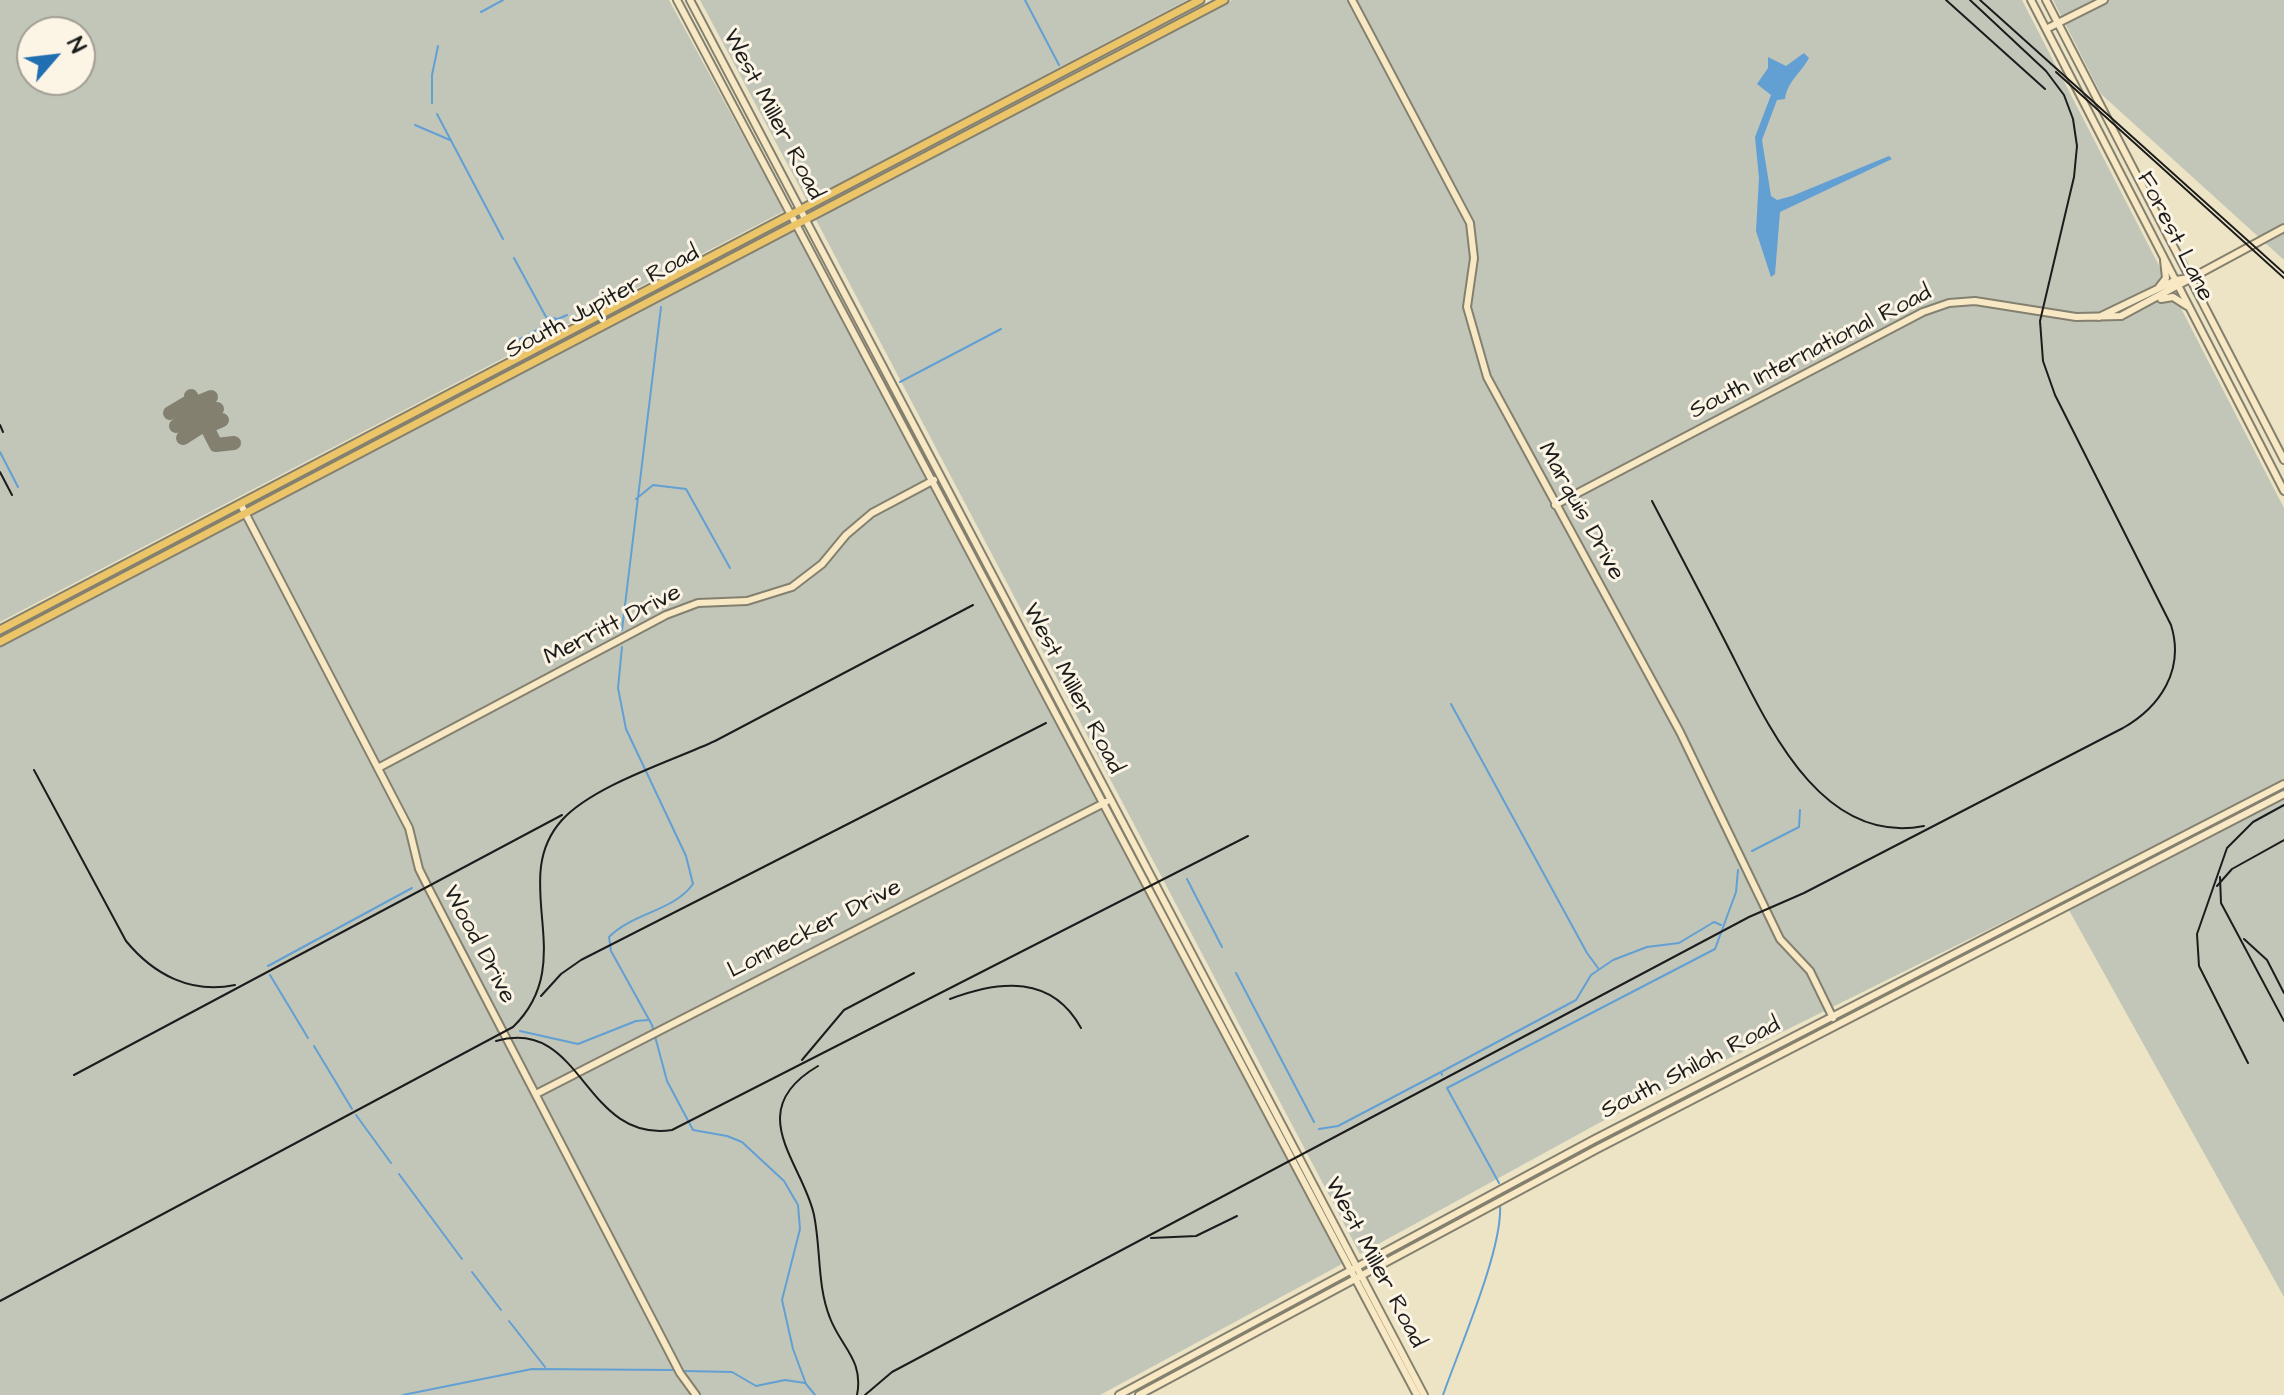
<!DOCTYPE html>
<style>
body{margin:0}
#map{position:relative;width:2284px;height:1395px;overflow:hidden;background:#ece4c4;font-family:"Architects Daughter",sans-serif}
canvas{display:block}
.north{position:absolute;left:16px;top:16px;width:80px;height:80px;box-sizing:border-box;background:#fcf5e5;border:2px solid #a29e95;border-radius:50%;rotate:62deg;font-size:22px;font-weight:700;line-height:32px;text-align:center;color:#1c1c1c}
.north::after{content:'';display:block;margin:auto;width:28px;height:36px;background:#1f6fb2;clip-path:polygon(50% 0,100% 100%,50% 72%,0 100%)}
</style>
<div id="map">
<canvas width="2284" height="1395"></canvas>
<div class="north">N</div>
</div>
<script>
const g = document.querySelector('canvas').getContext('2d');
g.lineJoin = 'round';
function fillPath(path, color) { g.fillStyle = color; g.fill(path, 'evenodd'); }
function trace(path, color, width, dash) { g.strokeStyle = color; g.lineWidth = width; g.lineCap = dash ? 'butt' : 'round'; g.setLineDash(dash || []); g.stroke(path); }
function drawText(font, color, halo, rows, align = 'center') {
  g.font = font + ' "Architects Daughter",sans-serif'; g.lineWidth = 6; g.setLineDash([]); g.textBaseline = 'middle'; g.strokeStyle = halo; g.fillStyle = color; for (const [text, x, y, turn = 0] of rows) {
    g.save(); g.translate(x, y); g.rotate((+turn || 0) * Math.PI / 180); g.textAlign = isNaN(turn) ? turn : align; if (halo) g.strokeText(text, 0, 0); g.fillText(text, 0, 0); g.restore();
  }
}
const industrial = new Path2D(`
 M 0,0 L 669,0 L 784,211 L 0,622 ZM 32,32 L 80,32 L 80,80 L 32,80 Z
 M 700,0 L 1187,0 L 807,201 Z
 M 1232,0 L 2022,0 L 2284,508 L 2284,1297 L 2060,894 L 1599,1123 L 1360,1254 L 815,218 Z
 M 2053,0 L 2284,0 L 2284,260 L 2101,94 Z
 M 796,228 L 1342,1264 L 1100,1395 L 0,1395 L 0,646 Z`);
const water = new Path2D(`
 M 1804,53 L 1809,58 C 1801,73 1787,82 1785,99 L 1777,100 L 1762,140 L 1771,196 L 1777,200 L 1792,196 L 1889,156 L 1892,159 L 1780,212 L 1775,274 L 1771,277 L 1756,231 L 1759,178 L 1755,137 L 1771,95 L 1757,84 L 1768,68 L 1768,57 L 1786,66 Z`);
const stream = new Path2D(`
 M 1025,0 L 1059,65
 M 481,12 L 503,0
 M 432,103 L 432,75 L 438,46
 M 437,114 L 503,239
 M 415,125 L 450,140
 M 514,258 L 546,317 L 558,319 L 567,315
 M 518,340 L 556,320
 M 900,382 L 1001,329
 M 0,452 L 18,487
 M 636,499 L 653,485 L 686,489 L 730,568
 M 622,630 L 661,307
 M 622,647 L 618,688 L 626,729 L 686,856 L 693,884 C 674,911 632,913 609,937 L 611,951 L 652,1025 L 667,1081 L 693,1130 L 727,1136 L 742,1142 L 784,1181 L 798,1205 L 800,1229 L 782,1300 L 793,1349 L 806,1384 L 815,1395
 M 1451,704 L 1587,953 L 1598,968
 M 1752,851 L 1799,827 L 1800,810
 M 1187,879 L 1222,947
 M 268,966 L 412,888
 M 1236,973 L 1314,1122
 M 270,975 L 308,1038
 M 520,1031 L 578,1044 L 636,1021 L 648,1020
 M 314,1046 L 352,1109
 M 1441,1072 L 1576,1000 L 1591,975 L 1613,960 L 1647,947 L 1679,943 L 1714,922 L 1721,925
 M 356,1115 L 391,1163
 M 1319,1129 L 1338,1126 L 1441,1072 L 1442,1075
 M 399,1174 L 462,1259
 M 1499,1183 L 1447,1088 L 1715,949 L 1736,892 L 1738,870
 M 472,1272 L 501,1310
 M 509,1321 L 545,1367
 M 684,1371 L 732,1372 L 756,1386 L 785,1380 L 805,1383
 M 403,1395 L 532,1369 L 674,1370
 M 1443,1395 C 1459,1349 1503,1249 1500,1205`);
const taxiway = new Path2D(`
 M 191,396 L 216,445 L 234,443
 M 194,404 L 211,397
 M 170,413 L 192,400
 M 200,416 L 217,409
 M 176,426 L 198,412
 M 206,427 L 222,420
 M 183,438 L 205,424`);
const secondary = new Path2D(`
 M 677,0 L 1417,1395
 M 690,0 L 1424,1395
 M 1352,0 L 1470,223 L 1474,258 L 1467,307 L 1487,377 L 1680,732 L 1780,939 L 1810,971 L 1833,1018
 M 2031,0 L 2284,491
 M 2046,0 L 2284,460
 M 2046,29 L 2104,0
 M 2159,287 L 2166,278 L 2164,260
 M 2161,299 L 2173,297 L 2187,306
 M 2099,317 L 2176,280 L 2190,278
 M 241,505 L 409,828 L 419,869 L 429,889 L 680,1373 L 696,1395
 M 1555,505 L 1923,312 L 1949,303 L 1975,301 L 2076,317 L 2121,316 L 2284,228
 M 378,768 L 666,615 L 698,603 L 747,601 L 792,587 L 822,564 L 846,535 L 872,513 L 934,480
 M 536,1094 L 1106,802
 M 1119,1395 L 1593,1140 L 2284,784
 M 1139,1395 L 1597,1149 L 2284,794`);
const primary = new Path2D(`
 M 0,630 L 1200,0
 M 0,642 L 1224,0`);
const tram = new Path2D(`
 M 1980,0 L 2284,273`);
const rail = new Path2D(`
 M 1946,0 L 2045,89
 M 2056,72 L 2284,278
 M 0,425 L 3,432
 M 0,472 L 12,495
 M 1652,501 C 1676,547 1701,594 1725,641 C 1764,716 1817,847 1924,826
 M 34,770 L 126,941 C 154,975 191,994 235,985
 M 2220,877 L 2221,903 L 2284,1021
 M 2217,886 L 2232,869 L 2284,840
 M 2244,939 L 2267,960 L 2284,993
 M 541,996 L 561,974 L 581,960 L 1046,723
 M 950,999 C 1000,980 1052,975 1081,1028
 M 496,1041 C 583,1016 583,1143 672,1130 L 1248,836
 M 802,1060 L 844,1010 L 914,973
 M 2248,1063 L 2199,966 L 2197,934 L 2227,848 L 2253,822 L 2284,805
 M 818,1066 C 741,1111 803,1163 814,1215 C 821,1249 817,1286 830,1318 C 841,1347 864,1360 857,1395
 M 74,1075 L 562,815
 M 1151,1238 L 1196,1236 L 1237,1216
 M 0,1301 L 513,1027 C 581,961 507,881 562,820 C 594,785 672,761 715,741 L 973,605
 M 865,1395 L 892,1372 L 1749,917 L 1804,893 L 2123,728 C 2160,707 2185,670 2171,625 L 2055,395 L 2043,361 L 2040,321 L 2074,177 L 2077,146 L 2073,119 L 2064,95 L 2046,71 L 1970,0`);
const streetNames = [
 ["West Miller Road",772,115,62],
 ["Forest Lane",2174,237,63],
 ["South Jupiter Road",603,303,-28],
 ["South International Road",1811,353,-27],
 ["Marquis Drive",1580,512,61],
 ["Merritt Drive",613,626,-27],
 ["West Miller Road",1072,689,62],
 ["Lonnecker Drive",815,930,-27],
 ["Wood Drive",478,945,62],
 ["South Shiloh Road",1691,1069,-27],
 ["West Miller Road",1374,1263,62]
];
fillPath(industrial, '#c2c6b9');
fillPath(water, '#629fd3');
trace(stream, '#629fd3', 2);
trace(taxiway, '#848070', 14);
trace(secondary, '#848070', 10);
trace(primary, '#848070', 11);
trace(secondary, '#f8e8c3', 6);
trace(primary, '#edc569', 7);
trace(tram, '#1c1c1c', 2);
trace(rail, '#1c1c1c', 2);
drawText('24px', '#1c1c1c', '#fcf5e5', streetNames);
</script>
